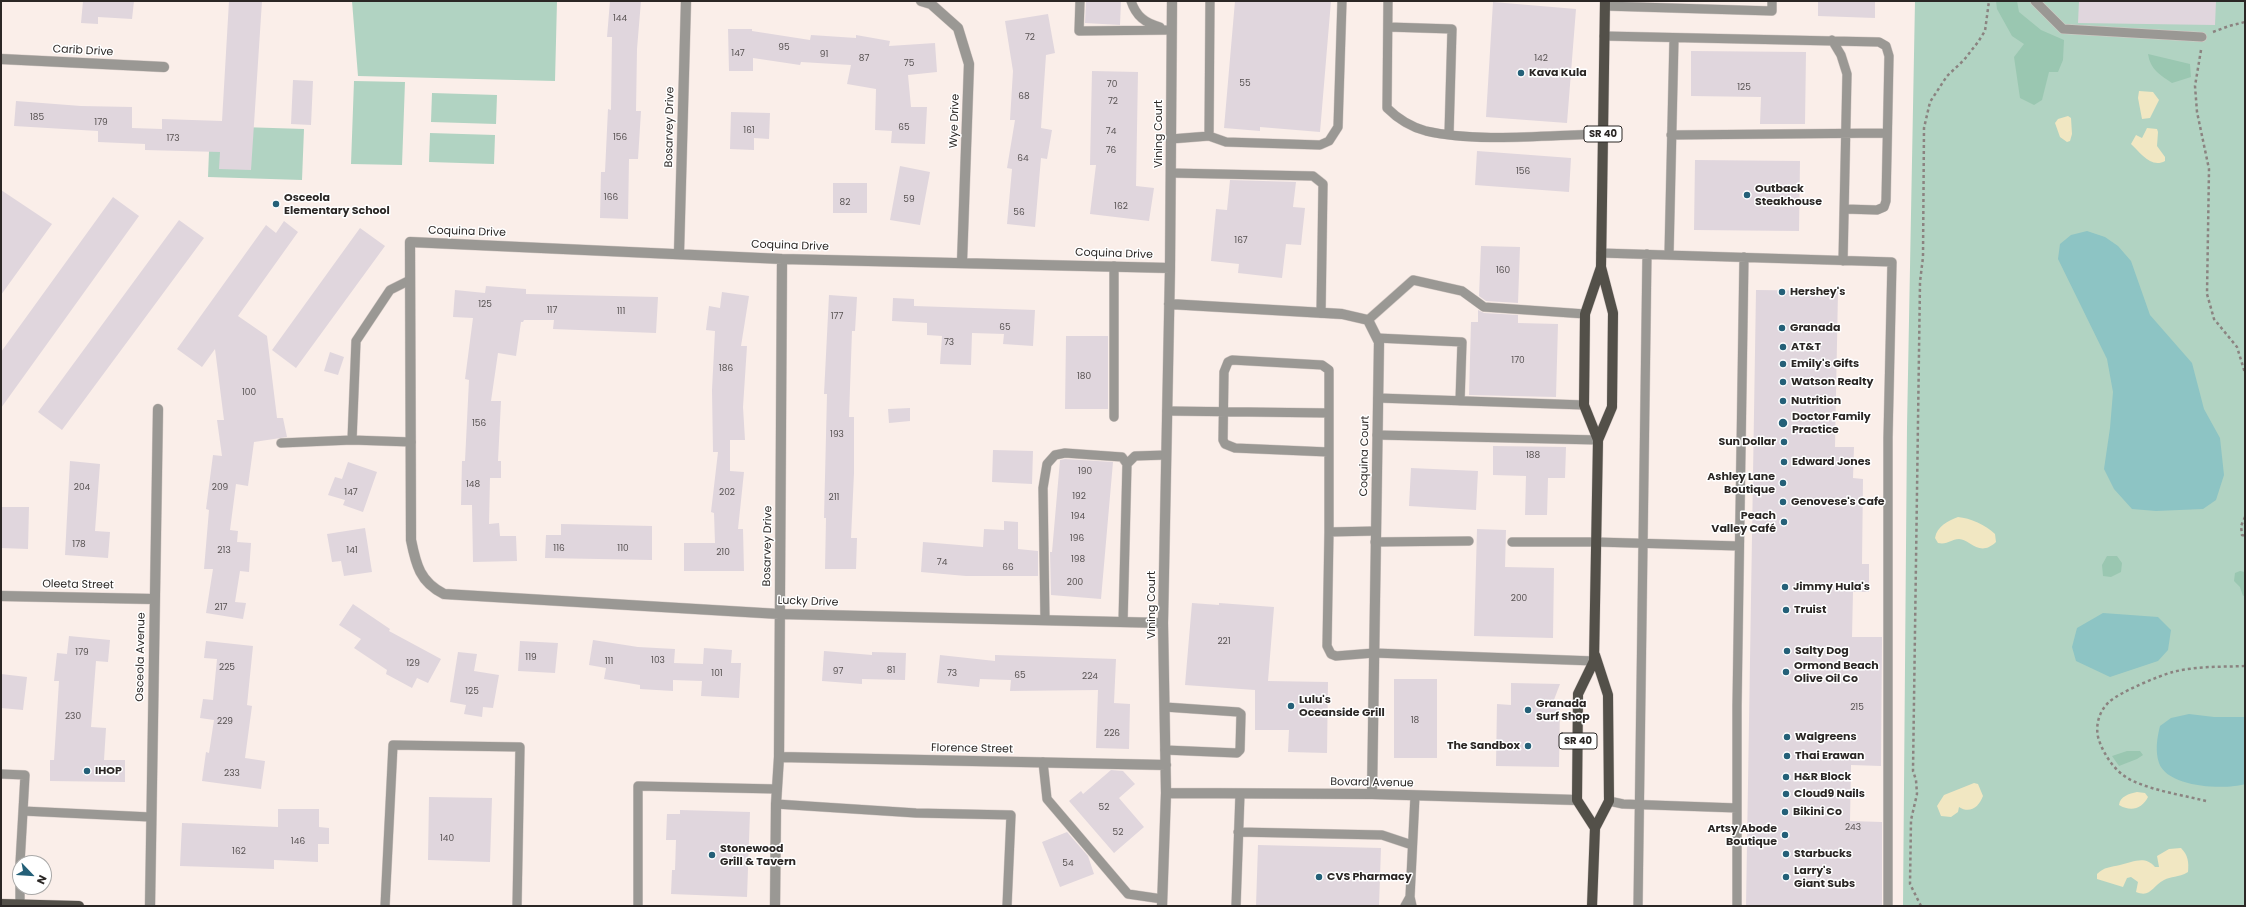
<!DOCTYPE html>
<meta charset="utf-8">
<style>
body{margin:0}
#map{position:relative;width:2246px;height:907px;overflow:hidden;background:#faeee9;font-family:Poppins,sans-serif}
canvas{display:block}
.frame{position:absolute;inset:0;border:2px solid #2b2725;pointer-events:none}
.north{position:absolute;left:12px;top:855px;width:40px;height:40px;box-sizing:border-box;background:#fff;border:1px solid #aaa9a8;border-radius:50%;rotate:115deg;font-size:11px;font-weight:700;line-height:16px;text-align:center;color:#2b2725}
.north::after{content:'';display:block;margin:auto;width:14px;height:18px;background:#246078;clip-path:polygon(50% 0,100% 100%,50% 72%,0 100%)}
</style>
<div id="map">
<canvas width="2246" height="907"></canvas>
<div class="frame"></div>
<div class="north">N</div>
</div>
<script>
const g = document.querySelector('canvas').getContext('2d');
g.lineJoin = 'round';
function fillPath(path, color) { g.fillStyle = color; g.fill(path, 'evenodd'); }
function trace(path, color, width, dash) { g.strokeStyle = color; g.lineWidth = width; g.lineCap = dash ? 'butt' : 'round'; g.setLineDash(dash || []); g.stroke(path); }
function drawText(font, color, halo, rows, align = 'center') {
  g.font = font + ' Poppins,sans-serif'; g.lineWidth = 3; g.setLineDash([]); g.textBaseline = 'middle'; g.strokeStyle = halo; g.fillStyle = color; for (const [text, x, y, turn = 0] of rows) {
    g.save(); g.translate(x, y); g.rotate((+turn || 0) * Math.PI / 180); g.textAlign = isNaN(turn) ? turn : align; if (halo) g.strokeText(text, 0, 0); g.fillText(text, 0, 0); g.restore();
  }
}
const green = new Path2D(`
 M 352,1 L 557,1 L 555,81 L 358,76 Z
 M 1915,1 L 2245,1 L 2245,906 L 1903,906 L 1907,427 Z
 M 354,81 L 405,82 L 402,165 L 351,164 Z
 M 432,93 L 497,95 L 496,124 L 431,122 Z
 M 210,126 L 304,129 L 302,180 L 208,177 Z
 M 430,133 L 495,135 L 494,164 L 429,162 Z`);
const forest = new Path2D(`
 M 1996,1 L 2017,1 L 2019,12 L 2041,30 L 2064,40 L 2063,60 L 2058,72 L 2049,72 L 2042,100 L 2034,105 L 2020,98 L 2014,57 L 2024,44 L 2012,36 L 1997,9 Z
 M 2148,54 L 2190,64 L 2191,77 L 2172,83 C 2160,75 2150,69 2148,54 Z
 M 2107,556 L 2117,556 L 2122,563 L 2121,572 L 2111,577 L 2103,576 L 2102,565 Z
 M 2240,571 L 2245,572 L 2245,595 L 2243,596 L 2240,587 L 2234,581 L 2235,573 Z
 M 2127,751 L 2140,751 L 2143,755 L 2137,759 L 2119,766 L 2112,756 Z`);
const sand = new Path2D(`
 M 2139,91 L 2153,92 L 2159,100 L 2150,118 L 2142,119 L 2138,98 Z
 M 2068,116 L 2071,118 L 2072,134 L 2070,141 L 2067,142 L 2060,137 L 2055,123 L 2058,119 Z
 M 2147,128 L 2157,129 L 2158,132 L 2157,146 L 2165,157 L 2165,161 C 2151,169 2140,152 2131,144 L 2136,135 L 2142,138 Z
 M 1958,517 C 1970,518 1986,525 1995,534 L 1996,542 C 1979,558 1970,539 1959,539 C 1951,539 1948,545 1938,543 L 1935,538 C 1937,526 1948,521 1958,517 Z
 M 1974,783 L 1978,784 L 1983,796 C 1979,807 1970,814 1959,807 L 1958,812 L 1951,817 L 1941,816 L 1937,806 L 1944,795 Z
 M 2137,792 L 2145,793 L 2148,797 C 2142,809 2131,812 2119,805 C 2120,796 2129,794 2137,792 Z
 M 2181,848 C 2188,855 2189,862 2188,872 C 2178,878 2171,876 2164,880 C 2152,886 2151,898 2136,892 L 2138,882 L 2131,877 L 2127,878 L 2123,887 L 2097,879 L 2097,874 C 2104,867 2111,867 2120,865 C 2133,862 2145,855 2155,867 L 2159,867 L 2157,856 L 2169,849 Z`);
const water = new Path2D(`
 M 2087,231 L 2105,237 L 2118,246 L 2131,261 L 2150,315 L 2192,363 L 2204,409 L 2220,438 L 2224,475 L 2216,500 L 2203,509 L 2156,511 L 2132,509 L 2114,489 L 2104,469 L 2110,428 L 2113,392 L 2107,359 L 2058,259 L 2060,244 L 2071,235 Z
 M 2103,613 L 2158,617 L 2171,630 L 2168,650 L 2158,661 L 2110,677 L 2076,661 L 2072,647 L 2077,628 Z
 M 2189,714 L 2214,717 L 2245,717 L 2245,784 C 2225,790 2168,788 2159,763 C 2155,751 2157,738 2160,726 L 2171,718 Z`);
const building = new Path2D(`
 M 83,1 L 134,1 L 132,19 L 98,17 L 98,24 L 81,23 Z
 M 229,1 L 262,1 L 251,170 L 219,169 L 220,152 L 145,150 L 145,144 L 98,142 L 98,131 L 14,126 L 16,101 L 81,106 L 132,107 L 132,128 L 162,129 L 162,119 L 222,121 Z
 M 610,1 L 641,1 L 637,49 L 636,111 L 641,111 L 638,159 L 629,159 L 628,219 L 600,218 L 601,172 L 605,172 L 608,109 L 611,110 L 612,37 L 607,37 Z
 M 1086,1 L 1121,1 L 1120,25 L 1085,23 Z
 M 1235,1 L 1331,1 L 1320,132 L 1260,127 L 1260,131 L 1224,128 Z
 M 1818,1 L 1875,1 L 1875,18 L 1818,16 Z
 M 2079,1 L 2216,1 L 2215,25 L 2078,23 Z
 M 1493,2 L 1576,9 L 1567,123 L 1486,117 Z
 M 1048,14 L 1055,53 L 1046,55 L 1041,128 L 1052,130 L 1047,159 L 1041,158 L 1035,227 L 1007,224 L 1012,169 L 1007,168 L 1015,120 L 1010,120 L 1013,71 L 1005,21 Z
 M 728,29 L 752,29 L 752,31 L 810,40 L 811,35 L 856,38 L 856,35 L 890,41 L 889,46 L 935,43 L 937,72 L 908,75 L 911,107 L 927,107 L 925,144 L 891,143 L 892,131 L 875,130 L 876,89 L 847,84 L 851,65 L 801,62 L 800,65 L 753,58 L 753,71 L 729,71 Z
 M 1691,51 L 1806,52 L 1805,124 L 1760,124 L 1761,97 L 1691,96 Z
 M 1092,71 L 1138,72 L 1136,186 L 1154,188 L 1149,221 L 1090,214 L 1096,165 L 1090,165 Z
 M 293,80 L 313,81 L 311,125 L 291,124 Z
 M 731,112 L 770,113 L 769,139 L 754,138 L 754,150 L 730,149 Z
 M 1477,151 L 1571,158 L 1569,192 L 1475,185 Z
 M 1695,160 L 1800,161 L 1799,231 L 1694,230 Z
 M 900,166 L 930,172 L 920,225 L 890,220 Z
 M 1230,180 L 1296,182 L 1293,207 L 1305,208 L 1301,245 L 1286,244 L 1282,278 L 1238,273 L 1239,264 L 1211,261 L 1216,209 L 1227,210 Z
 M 833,183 L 867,183 L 867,213 L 833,213 Z
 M 1,190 L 52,224 L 1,295 Z
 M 113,197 L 139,216 L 1,408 L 1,352 Z
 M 179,220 L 204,238 L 62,430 L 38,412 Z
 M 284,221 L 298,232 L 238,316 L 267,336 L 277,418 L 283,418 L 287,437 L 254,442 L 248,486 L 236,484 L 230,530 L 238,531 L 237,542 L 251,543 L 249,572 L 240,571 L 235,602 L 246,603 L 243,619 L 206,613 L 213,569 L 204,569 L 209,510 L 206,509 L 213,455 L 222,456 L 217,420 L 224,420 L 215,349 L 202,367 L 177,349 L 266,225 L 276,233 Z
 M 360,228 L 385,246 L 296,368 L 272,350 Z
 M 1481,246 L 1520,247 L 1518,303 L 1486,301 L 1479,296 Z
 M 486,286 L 526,289 L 526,294 L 658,297 L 656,333 L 553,329 L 554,320 L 524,320 L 523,322 L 521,322 L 516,356 L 498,353 L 491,401 L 501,401 L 498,461 L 501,461 L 501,478 L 490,478 L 489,524 L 499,523 L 500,536 L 516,536 L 517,561 L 473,562 L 472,505 L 461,505 L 462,461 L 465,461 L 469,380 L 465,379 L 473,318 L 453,317 L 455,290 L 485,293 Z
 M 1756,290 L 1838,291 L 1835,447 L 1854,447 L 1853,478 L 1863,479 L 1862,564 L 1869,564 L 1869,592 L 1853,592 L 1852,637 L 1882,637 L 1881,766 L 1851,765 L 1850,821 L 1882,822 L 1882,906 L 1746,906 Z
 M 722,292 L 749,296 L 741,346 L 747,346 L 743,407 L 745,440 L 730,440 L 730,471 L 744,472 L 738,529 L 743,529 L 744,571 L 684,571 L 684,543 L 715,543 L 714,513 L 711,512 L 718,452 L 713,452 L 712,390 L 715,331 L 706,330 L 709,306 L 720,308 Z
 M 829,295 L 857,297 L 855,331 L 852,331 L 849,417 L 854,417 L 854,473 L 851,538 L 857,538 L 856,569 L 825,569 L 826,518 L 824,518 L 827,394 L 824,394 Z
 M 893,298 L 914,299 L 914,306 L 1035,310 L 1033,346 L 1003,344 L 1004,334 L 972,333 L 971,365 L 940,364 L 942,336 L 927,335 L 927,323 L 892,321 Z
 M 1478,310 L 1484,313 L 1518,315 L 1518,323 L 1558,324 L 1556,397 L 1469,395 L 1471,322 L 1478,322 Z
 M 1066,336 L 1108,336 L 1108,409 L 1065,409 Z
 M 330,352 L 344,357 L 338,375 L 324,371 Z
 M 910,408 L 910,421 L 889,423 L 888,409 Z
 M 1493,446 L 1566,447 L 1565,478 L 1548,478 L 1547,515 L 1525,515 L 1526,476 L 1493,475 Z
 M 993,450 L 1033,451 L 1032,484 L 992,482 Z
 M 1065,459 L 1113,462 L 1101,599 L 1051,595 L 1050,552 L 1052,552 L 1060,460 Z
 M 70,461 L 100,464 L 95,531 L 110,532 L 108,558 L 65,555 Z
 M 348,462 L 377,472 L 363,512 L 343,505 L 345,500 L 328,495 L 335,477 L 342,479 Z
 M 1411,468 L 1478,471 L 1476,510 L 1409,506 Z
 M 1,507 L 29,507 L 28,549 L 1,548 Z
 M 1004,521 L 1018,522 L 1018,549 L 1038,551 L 1038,576 L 966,576 L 921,572 L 923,542 L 983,547 L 984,529 L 1004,530 Z
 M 561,524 L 652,526 L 652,560 L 545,558 L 546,535 L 561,535 Z
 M 365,528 L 372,572 L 344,576 L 341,561 L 332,562 L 327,534 Z
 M 1477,529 L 1506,530 L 1505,567 L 1554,568 L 1553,638 L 1474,636 Z
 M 1192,603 L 1219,605 L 1219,603 L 1274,607 L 1268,681 L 1328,682 L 1327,753 L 1288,752 L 1289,730 L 1255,730 L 1255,690 L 1185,685 Z
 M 353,604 L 390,629 L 389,631 L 441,659 L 428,683 L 417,678 L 412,688 L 386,674 L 387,670 L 354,648 L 361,639 L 339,625 Z
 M 69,636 L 110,640 L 108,662 L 96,661 L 91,727 L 106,728 L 104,760 L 125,760 L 125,782 L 50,781 L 50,760 L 54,760 L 59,681 L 54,681 L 57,653 L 67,654 Z
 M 593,640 L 638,647 L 675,649 L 674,663 L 703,664 L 704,648 L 732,650 L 731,663 L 741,663 L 739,698 L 701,696 L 702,681 L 673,680 L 673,691 L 640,689 L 640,685 L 604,679 L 606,668 L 589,665 Z
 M 206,641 L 253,646 L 247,705 L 252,706 L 245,758 L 265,761 L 261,789 L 202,781 L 206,752 L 209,753 L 214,720 L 200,718 L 203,699 L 213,700 L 217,659 L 204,658 Z
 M 520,641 L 558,643 L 555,673 L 518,671 Z
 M 824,651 L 872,655 L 872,652 L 906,653 L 905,680 L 862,679 L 862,684 L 822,681 Z
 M 458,652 L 477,654 L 474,671 L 499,675 L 493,708 L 483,707 L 482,717 L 464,714 L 466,705 L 450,702 Z
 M 940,655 L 995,661 L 995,655 L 1116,659 L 1114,703 L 1130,704 L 1129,749 L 1096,748 L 1098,690 L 1010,691 L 1011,680 L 980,679 L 979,687 L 937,683 Z
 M 1,674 L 27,677 L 23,710 L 1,708 Z
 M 1394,679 L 1437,679 L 1437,758 L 1394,758 Z
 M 1511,683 L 1560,684 L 1552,705 L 1560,705 L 1559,767 L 1496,766 L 1497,704 L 1511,705 Z
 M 1111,770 L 1123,771 L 1135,784 L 1119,798 L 1144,827 L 1114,853 L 1069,801 L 1081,791 L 1083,794 Z
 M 429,797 L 492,798 L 490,862 L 428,860 Z
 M 278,809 L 319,809 L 319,827 L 329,828 L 329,844 L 318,844 L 318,862 L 274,860 L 274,869 L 180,866 L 182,823 L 278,827 Z
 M 680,810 L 750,812 L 747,897 L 671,894 L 672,870 L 675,870 L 676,840 L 666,840 L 667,814 L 680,814 Z
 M 1067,832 L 1088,856 L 1094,874 L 1060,887 L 1042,842 Z
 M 1258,845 L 1381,848 L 1379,906 L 1256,906 Z`);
const path = new Path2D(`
 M 2213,32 L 2229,26 L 2245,22
 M 2201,50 L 2195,86 L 2197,112 L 2209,169 L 2207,294 L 2214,319 L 2237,347 L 2245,373
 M 2245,517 L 2241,526 L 2242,535 L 2245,536
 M 2206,801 C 2182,795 2155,791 2133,781 C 2117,774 2106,758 2100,743 C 2094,729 2098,712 2109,702 C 2120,692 2158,676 2173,672 C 2196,666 2221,667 2245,666
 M 1921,906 L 1910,884 L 1911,820 L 1917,794 L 1916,780 L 1913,771 L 1920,282 L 1923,257 L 1924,128 L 1930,102 L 1947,76 L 1964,60 L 1978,42 L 1985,31 L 1989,1`);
const lane = new Path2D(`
 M 1080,1 L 1079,31 L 1171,30
 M 1131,1 C 1136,16 1145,23 1160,27
 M 1388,1 L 1387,108 C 1398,119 1411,127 1426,131 C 1478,143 1549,135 1603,134
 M 2035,1 L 2063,29 L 2202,37
 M 1605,6 L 1772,11 L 1772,1
 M 1388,27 L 1452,29 L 1449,134
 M 1604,36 L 1879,42 L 1886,46 L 1889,56 L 1886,201 L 1884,207 L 1877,210 L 1845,209
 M 1832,40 L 1841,55 L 1847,74 L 1843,261
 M 1671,135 L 1887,133
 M 1209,136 L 1210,1
 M 1171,139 L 1209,136 L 1226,142 L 1320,145 L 1329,141 L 1338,127 L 1342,1
 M 1171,173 L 1313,176 L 1323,184 L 1321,313
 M 1601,253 L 1892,262 L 1888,438 L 1888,906
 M 1669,254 L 1674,39
 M 1114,266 L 1114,417
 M 410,280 L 390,290 L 356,341 L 352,440 L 411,442
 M 1368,320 L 1413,280 L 1462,291 L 1484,307 L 1585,314
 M 1377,338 L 1462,342 L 1460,401
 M 1378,398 L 1584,405
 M 1167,411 L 1329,413
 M 1377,435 L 1598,440
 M 281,443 L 352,440
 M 1328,452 L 1235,448 L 1225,444 L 1223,440 L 1224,372 L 1228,362 L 1232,360 L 1322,365 L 1329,370 L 1329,532 L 1375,531
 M 1329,532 L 1327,646 L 1331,654 L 1336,656 L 1374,653 L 1594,661
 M 1375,542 L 1469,541
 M 1512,542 L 1596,542 L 1739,546
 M 1045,620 L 1043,488 L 1047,464 L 1055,455 L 1065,453 L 1122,457 L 1127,464
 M 1123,622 L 1127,464 L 1135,456 L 1166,455
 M 1165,707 L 1238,712 L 1241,714 L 1240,750 L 1237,753 L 1165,750
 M 1043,762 L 1047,799 L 1128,894 L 1162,899
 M 1,774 L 25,775 L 23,811
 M 1609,801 L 1623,804 L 1737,808
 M 776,804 L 916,813 L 1011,815 L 1007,906
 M 1238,832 L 1382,835 L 1412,845
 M 20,863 L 23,811 L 150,817
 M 1410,897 L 1415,796
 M 20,904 L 20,879
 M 385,906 L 393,745 L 520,747 L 517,906
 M 638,906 L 638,786 L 776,789
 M 1236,906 L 1240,794
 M 1405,906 L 1410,897 L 1412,906
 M 1638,906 L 1647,254
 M 1737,906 L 1737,706 L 1744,257`);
const street = new Path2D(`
 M 921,1 L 931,4 L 958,28 L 969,64 L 962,262
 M 1,59 L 164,67
 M 679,253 L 686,1
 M 1169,304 L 1342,314 L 1368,320 L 1379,342 L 1372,794
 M 1,596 L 153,599
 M 1163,623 L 779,614 L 444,594 C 420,582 416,565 411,540 L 410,242 L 782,259 L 1170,268
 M 779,757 L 1166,765
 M 1166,793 L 1372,794 L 1577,800
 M 150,906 L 158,409
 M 775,906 L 776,804 L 779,757 L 782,259
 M 1162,906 L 1166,793 L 1163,623 L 1170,268 L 1172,1`);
const primary = new Path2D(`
 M 1598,440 L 1584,405 L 1585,314 L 1601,267 L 1605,1
 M 1595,828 L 1577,800 L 1578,694 L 1594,661 L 1598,440 L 1612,407 L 1613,313 L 1601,267
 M 1,904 L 79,906
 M 1592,906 L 1595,828 L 1609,801 L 1608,695 L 1595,655`);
const markers = [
 [1521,73,4,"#246078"],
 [1747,195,4,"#246078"],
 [276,204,4,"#246078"],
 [1782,292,4,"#246078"],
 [1782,328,4,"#246078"],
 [1783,347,4,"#246078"],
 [1783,364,4,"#246078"],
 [1783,382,4,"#246078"],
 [1783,401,4,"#246078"],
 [1783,423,5,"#246078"],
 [1784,442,4,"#246078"],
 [1784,462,4,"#246078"],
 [1783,483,4,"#246078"],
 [1783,502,4,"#246078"],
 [1784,522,4,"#246078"],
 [1785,587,4,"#246078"],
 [1786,610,4,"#246078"],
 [1787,651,4,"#246078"],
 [1786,672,4,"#246078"],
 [1291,706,4,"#246078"],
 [1528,710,4,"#246078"],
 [1787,737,4,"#246078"],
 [1528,746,4,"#246078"],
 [1787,756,4,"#246078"],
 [87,771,4,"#246078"],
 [1786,777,4,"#246078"],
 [1786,794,4,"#246078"],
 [1785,812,4,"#246078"],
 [1785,835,4,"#246078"],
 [1786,854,4,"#246078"],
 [712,855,4,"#246078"],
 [1319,877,4,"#246078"],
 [1786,877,4,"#246078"]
];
const numberNames = [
 ["144",620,19],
 ["72",1030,38],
 ["95",784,48],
 ["147",738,54],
 ["91",824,55],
 ["87",864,59],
 ["142",1541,59],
 ["75",909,64],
 ["55",1245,84],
 ["70",1112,85],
 ["125",1744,88],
 ["68",1024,97],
 ["72",1113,102],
 ["185",37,118],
 ["179",101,123],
 ["65",904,128],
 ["161",749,131],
 ["74",1111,132],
 ["156",620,138],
 ["173",173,139],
 ["76",1111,151],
 ["64",1023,159],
 ["156",1523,172],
 ["166",611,198],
 ["59",909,200],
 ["82",845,203],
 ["162",1121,207],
 ["56",1019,213],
 ["167",1241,241],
 ["160",1503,271],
 ["125",485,305],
 ["117",552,311],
 ["111",621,312],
 ["177",837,317],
 ["65",1005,328],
 ["73",949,343],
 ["170",1518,361],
 ["186",726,369],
 ["180",1084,377],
 ["100",249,393],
 ["156",479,424],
 ["193",837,435],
 ["188",1533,456],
 ["190",1085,472],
 ["148",473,485],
 ["204",82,488],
 ["209",220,488],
 ["147",351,493],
 ["202",727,493],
 ["192",1079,497],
 ["211",834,498],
 ["194",1078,517],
 ["196",1077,539],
 ["178",79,545],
 ["116",559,549],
 ["110",623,549],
 ["213",224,551],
 ["141",352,551],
 ["210",723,553],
 ["198",1078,560],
 ["74",942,563],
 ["66",1008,568],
 ["200",1075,583],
 ["200",1519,599],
 ["217",221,608],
 ["221",1224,642],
 ["179",82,653],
 ["119",531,658],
 ["103",658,661],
 ["111",609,662],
 ["129",413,664],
 ["225",227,668],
 ["81",891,671],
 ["97",838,672],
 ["101",717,674],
 ["73",952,674],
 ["65",1020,676],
 ["224",1090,677],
 ["125",472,692],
 ["215",1857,708],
 ["230",73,717],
 ["18",1415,721],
 ["229",225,722],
 ["226",1112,734],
 ["233",232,774],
 ["52",1104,808],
 ["243",1853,828],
 ["52",1118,833],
 ["140",447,839],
 ["146",298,842],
 ["162",239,852],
 ["54",1068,864]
];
const shields = [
 [1603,134,38],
 [1578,741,38]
];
const shieldNames = [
 ["SR 40",1603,134],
 ["SR 40",1578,741]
];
const streetNames = [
 ["Carib Drive",83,51,3],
 ["Wye Drive",955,121,-88],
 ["Bosarvey Drive",670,127,-89],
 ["Vining Court",1159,134,-90],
 ["Coquina Drive",467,232,2],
 ["Coquina Drive",790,246,2],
 ["Coquina Drive",1114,254,2],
 ["Coquina Court",1365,456,-89],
 ["Bosarvey Drive",768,546,-89],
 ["Oleeta Street",78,585,1],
 ["Lucky Drive",808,602,2],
 ["Vining Court",1152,605,-90],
 ["Osceola Avenue",141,657,-89],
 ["Florence Street",972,749,1],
 ["Bovard Avenue",1372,783,1]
];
const poiNames = [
 ["Kava Kula",1529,73],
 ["Outback",1755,189],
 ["Steakhouse",1755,202],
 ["Osceola",284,198],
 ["Elementary School",284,211],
 ["Hershey's",1790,292],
 ["Granada",1790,328],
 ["AT&T",1791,347],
 ["Emily's Gifts",1791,364],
 ["Watson Realty",1791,382],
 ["Nutrition",1791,401],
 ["Doctor Family",1792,417],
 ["Practice",1792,430],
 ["Sun Dollar",1776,442,"right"],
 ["Edward Jones",1792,462],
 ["Ashley Lane",1775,477,"right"],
 ["Boutique",1775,490,"right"],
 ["Genovese's Cafe",1791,502],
 ["Peach",1776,516,"right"],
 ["Valley Café",1776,529,"right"],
 ["Jimmy Hula's",1793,587],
 ["Truist",1794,610],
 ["Salty Dog",1795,651],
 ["Ormond Beach",1794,666],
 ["Olive Oil Co",1794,679],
 ["Lulu's",1299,700],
 ["Oceanside Grill",1299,713],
 ["Granada",1536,704],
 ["Surf Shop",1536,717],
 ["Walgreens",1795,737],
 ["The Sandbox",1520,746,"right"],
 ["Thai Erawan",1795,756],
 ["IHOP",95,771],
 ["H&R Block",1794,777],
 ["Cloud9 Nails",1794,794],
 ["Bikini Co",1793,812],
 ["Artsy Abode",1777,829,"right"],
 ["Boutique",1777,842,"right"],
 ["Stonewood",720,849],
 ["Grill & Tavern",720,862],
 ["Starbucks",1794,854],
 ["Larry's",1794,871],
 ["Giant Subs",1794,884],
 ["CVS Pharmacy",1327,877]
];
fillPath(green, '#b1d3c2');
fillPath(forest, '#9ac7b1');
fillPath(sand, '#f1e7c2');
fillPath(water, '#8dc4c4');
fillPath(building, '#e0d6dd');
trace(lane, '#d5cac6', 10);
trace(street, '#d5cac6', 11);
trace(primary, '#d5cac6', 11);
trace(path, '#8b8380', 2.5, [3, 3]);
trace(lane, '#9a9894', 9);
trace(street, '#9a9894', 10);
trace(primary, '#535049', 10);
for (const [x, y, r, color] of markers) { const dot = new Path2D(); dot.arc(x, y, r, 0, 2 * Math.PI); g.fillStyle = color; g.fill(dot); trace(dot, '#fff', 1.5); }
drawText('9px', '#585353', null, numberNames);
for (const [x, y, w] of shields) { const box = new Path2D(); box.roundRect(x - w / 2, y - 8, w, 16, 3); g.fillStyle = '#fff'; g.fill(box); trace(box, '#2b2725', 1); }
drawText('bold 10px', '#2b2725', null, shieldNames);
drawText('11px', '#2b2725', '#fff', streetNames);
drawText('bold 11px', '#2b2725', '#fff', poiNames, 'left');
</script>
